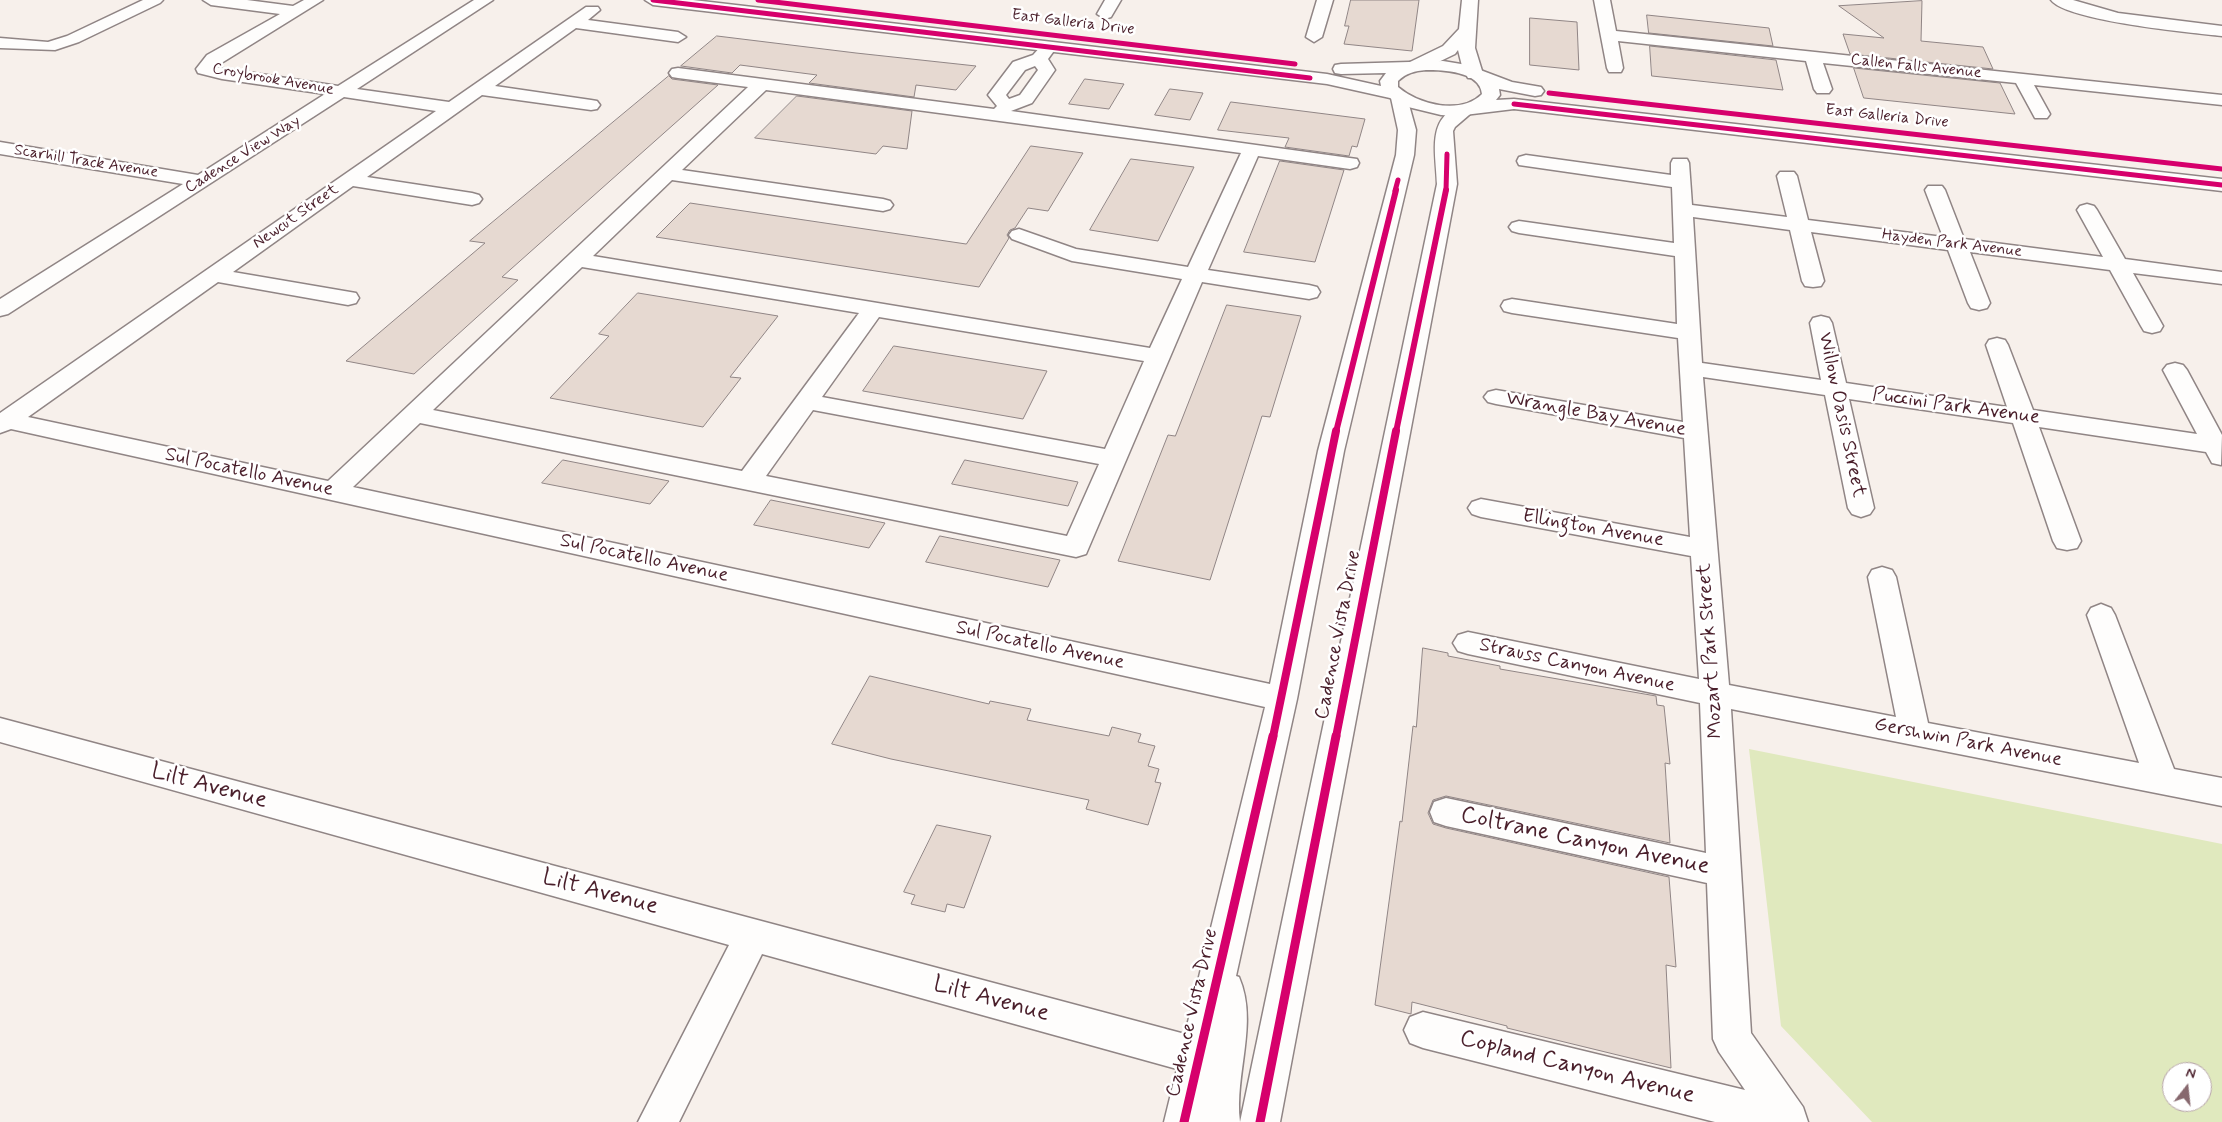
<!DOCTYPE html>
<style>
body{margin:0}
#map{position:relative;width:2222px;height:1122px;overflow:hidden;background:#f7f0eb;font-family:Mynerve,sans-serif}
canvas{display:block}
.north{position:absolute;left:2162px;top:1062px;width:50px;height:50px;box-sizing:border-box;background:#fff;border:1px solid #b7a5aa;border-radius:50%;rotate:16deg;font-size:14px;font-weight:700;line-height:20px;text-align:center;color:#4a1f2b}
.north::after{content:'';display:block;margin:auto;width:18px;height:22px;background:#87686e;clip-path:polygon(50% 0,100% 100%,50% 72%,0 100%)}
</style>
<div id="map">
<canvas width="2222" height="1122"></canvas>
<div class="north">N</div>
</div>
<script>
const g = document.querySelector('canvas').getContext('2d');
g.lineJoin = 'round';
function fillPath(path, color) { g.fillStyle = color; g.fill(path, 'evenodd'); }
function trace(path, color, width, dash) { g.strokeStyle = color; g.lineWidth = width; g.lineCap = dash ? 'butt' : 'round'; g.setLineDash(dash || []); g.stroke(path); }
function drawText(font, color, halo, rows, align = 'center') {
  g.font = font + ' Mynerve,sans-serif'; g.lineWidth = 5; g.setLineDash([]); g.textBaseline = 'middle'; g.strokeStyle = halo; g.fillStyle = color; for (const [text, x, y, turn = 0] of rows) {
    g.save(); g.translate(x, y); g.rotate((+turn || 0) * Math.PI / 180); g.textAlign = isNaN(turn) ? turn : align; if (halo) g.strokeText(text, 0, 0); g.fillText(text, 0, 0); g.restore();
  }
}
const green = new Path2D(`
 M 1749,749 L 2222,844 L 2222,1122 L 1872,1122 L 1781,1026 ZM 2172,1072 L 2202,1072 L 2202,1102 L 2172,1102 Z`);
const building = new Path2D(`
 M 1351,0 L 1419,0 L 1412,51 L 1344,44 L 1349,26 L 1345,26 Z
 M 1922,1 L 1921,41 L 1983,47 L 1993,69 L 1850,54 L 1843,34 L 1884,38 L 1839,6 Z
 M 1647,15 L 1769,28 L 1773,46 L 1649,33 Z
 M 1530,18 L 1577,22 L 1579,70 L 1530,65 Z
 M 717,36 L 856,53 L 976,66 L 956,90 L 916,85 L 914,97 L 809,83 L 817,75 L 740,65 L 732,73 L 681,66 Z
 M 1650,46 L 1776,60 L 1783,90 L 1652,76 Z
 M 1854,68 L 2000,83 L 2015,114 L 1864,98 Z
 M 669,76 L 672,79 L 718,85 L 502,277 L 518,280 L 414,374 L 346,361 L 485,243 L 470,241 Z
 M 1085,79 L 1124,84 L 1109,109 L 1069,104 Z
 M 1170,89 L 1203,93 L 1190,120 L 1155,115 Z
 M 797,96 L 912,111 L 907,149 L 883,146 L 876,154 L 755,138 Z
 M 1231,102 L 1365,119 L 1357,147 L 1352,146 L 1349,156 L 1285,147 L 1289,138 L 1218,130 Z
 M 1031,146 L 1083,153 L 1048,211 L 1028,208 L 1015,228 L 1010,230 L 1007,235 L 1009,238 L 979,287 L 656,237 L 690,203 L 966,244 Z
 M 1131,159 L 1194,167 L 1158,241 L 1090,230 Z
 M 1280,161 L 1344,170 L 1315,262 L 1244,252 Z
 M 638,293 L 778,316 L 730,377 L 741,378 L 703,427 L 550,398 L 609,336 L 599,334 Z
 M 1227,305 L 1301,316 L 1270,417 L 1262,416 L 1210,580 L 1118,561 L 1168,435 L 1175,436 Z
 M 894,346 L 1047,371 L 1023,419 L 863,391 Z
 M 563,460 L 669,481 L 650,504 L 542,483 Z
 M 965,460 L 1078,482 L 1068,506 L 952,484 Z
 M 771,500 L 885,523 L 869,548 L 754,525 Z
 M 940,536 L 1060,560 L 1048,587 L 926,562 Z
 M 1423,648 L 1448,653 L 1448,656 L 1500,666 L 1500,669 L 1656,696 L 1657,705 L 1664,706 L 1670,764 L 1665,763 L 1670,843 L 1446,796 L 1433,800 L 1428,813 L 1433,824 L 1446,828 L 1669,877 L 1676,967 L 1666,965 L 1671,1068 L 1507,1028 L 1507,1026 L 1412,1002 L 1411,1014 L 1375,1005 L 1400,821 L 1402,822 L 1413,726 L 1416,727 Z
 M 870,676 L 989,704 L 990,701 L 1031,709 L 1027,720 L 1109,736 L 1112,727 L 1141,734 L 1138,742 L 1155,746 L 1148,766 L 1159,769 L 1155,782 L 1161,783 L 1148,825 L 1086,809 L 1089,800 L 891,759 L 832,744 Z
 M 937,825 L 991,836 L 964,908 L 947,904 L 945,912 L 911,904 L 915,895 L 904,892 Z`);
const minor = new Path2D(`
 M 143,0 L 163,0 L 160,3 L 79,42 L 55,50 L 0,48 L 0,38 L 48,42 L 67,36 Z
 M 203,0 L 247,0 L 293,6 L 304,0 L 323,0 L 215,67 L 338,86 L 474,0 L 493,0 L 357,89 L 449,102 L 586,7 L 598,7 L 600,10 L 588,20 L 678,32 L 686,37 L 678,42 L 576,28 L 495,86 L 591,100 L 597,101 L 600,105 L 597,109 L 591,110 L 482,95 L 367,177 L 472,193 L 479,195 L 482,199 L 479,203 L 472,205 L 353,186 L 233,272 L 356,293 L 359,298 L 356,303 L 348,305 L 218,282 L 28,417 L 328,481 L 748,87 L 678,78 L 672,77 L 669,73 L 672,69 L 678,68 L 994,109 L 997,106 L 988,95 L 1013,62 L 1033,55 L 1042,45 L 1054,45 L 1056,48 L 1048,59 L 1055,70 L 1032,103 L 1011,111 L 1357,159 L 1359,163 L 1357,167 L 1350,169 L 1258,156 L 1208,270 L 1309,285 L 1317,287 L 1320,292 L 1317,297 L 1309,299 L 1202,282 L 1086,554 L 1076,557 L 420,423 L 353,487 L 1270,684 L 1318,451 L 1396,155 L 1398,130 L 1391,98 L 1394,94 L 1406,94 L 1416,130 L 1414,155 L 1344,451 L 1297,699 L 1236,976 L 1239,977 C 1259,1023 1234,1074 1240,1122 L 1164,1122 L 1177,1069 L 762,954 L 679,1122 L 638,1122 L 729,945 L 0,742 L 0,718 L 1185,1034 L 1265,707 L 11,429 L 0,433 L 0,413 L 436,111 L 344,97 L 8,314 L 0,316 L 0,299 L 183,184 L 0,154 L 0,142 L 198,175 L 325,94 L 222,79 L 198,73 L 196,69 L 207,55 L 280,14 L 211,5 ZM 1035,66 L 1038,70 L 1020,95 L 1009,99 L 1006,95 L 1025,70 ZM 766,90 L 1241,153 L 1188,267 L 1076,249 L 1019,229 L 1012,231 L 1009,235 L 1012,239 L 1072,261 L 1182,279 L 1150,348 L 593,256 L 672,180 L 883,211 L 890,209 L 893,205 L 890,201 L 883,199 L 682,170 ZM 582,267 L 859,313 L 742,471 L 433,410 ZM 879,317 L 1144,361 L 1105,449 L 822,397 ZM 813,410 L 1099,464 L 1067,536 L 766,476 Z
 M 1105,0 L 1121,0 L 1111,17 L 1105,19 L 1097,14 Z
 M 1317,0 L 1333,0 L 1322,37 L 1314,42 L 1306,37 Z
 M 1462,0 L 1478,0 L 1475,48 L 1483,74 L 1480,78 L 1468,78 L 1462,66 L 1458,50 L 1455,54 L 1422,70 L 1410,70 L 1408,66 L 1410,62 L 1443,46 L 1459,29 Z
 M 1594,0 L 1610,0 L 1616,31 L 2222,95 L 2222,105 L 2034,85 L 2050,114 L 2047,118 L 2035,118 L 2016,83 L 1823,63 L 1832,89 L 1829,93 L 1817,93 L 1814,89 L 1806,61 L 1618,41 L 1623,68 L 1621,72 L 1609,72 L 1607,68 Z
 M 2051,0 L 2073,0 L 2118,13 L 2222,26 L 2222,36 C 2193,33 2066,21 2051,0 Z
 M 1467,104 L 1473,105 L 1476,109 L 1455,127 L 1453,131 L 1457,184 L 1280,1122 L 1240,1122 L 1437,184 C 1436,151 1425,114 1467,104 Z
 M 1526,155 L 1671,175 L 1671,163 L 1673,159 L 1687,159 L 1689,163 L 1692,205 L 1787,217 L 1777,176 L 1780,172 L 1794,172 L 1797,176 L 1808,220 L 1943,237 L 1925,190 L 1928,186 L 1942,186 L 1945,190 L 1964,239 L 2103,257 L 2077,210 L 2080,206 L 2087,204 L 2094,206 L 2097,210 L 2125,259 L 2222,272 L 2222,284 L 2133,273 L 2163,326 L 2160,331 L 2152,333 L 2144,331 L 2141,326 L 2110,270 L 1970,252 L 1990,303 L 1987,308 L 1979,310 L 1971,308 L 1968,303 L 1948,250 L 1811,232 L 1824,281 L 1821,286 L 1813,287 L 1805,286 L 1802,281 L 1790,230 L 1693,217 L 1702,363 L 1821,380 L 1810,323 L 1813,318 L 1821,316 L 1829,318 L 1832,323 L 1846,383 L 2007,407 L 1986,345 L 1989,340 L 1997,338 L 2005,340 L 2008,345 L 2033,410 L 2197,434 L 2163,370 L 2167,365 L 2175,363 L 2183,365 L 2187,370 L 2222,435 L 2221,465 L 2212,463 L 2206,452 L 2039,427 L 2081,541 L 2077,548 L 2067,550 L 2057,548 L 2053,541 L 2013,423 L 1849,399 L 1874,508 L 1870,514 L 1861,517 L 1852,514 L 1848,508 L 1825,395 L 1703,377 L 1729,685 L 1896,717 L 1868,577 L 1872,570 L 1882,567 L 1892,570 L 1896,577 L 1928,723 L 2139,763 L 2087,615 L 2091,608 L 2101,604 L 2111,608 L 2115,615 L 2174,769 L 2222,778 L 2222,806 L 1731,709 L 1751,1033 L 1803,1107 L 1808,1122 L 1715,1122 L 1423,1048 L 1410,1043 L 1404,1030 L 1410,1017 L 1423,1012 L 1745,1090 L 1719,1052 L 1713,1039 L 1707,883 L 1446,826 L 1434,822 L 1430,812 L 1434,802 L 1446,798 L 1706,853 L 1700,703 L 1468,654 L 1458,651 L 1453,643 L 1458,635 L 1468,632 L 1699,679 L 1691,556 L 1481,517 L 1472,514 L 1468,508 L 1472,502 L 1481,499 L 1690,537 L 1684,438 L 1496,404 L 1488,402 L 1484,397 L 1488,392 L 1496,390 L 1683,422 L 1678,338 L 1512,313 L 1504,311 L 1501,306 L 1504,301 L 1512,299 L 1677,324 L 1675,256 L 1519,233 L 1512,231 L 1509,227 L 1512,223 L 1519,221 L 1674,243 L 1672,187 L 1519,165 L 1517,161 L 1519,157 Z`);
const major = new Path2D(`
 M 645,0 L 693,0 L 1327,74 L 1381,86 L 1380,81 L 1386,73 L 1341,74 L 1335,73 L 1333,69 L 1335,65 L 1341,64 L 1443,61 L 1467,65 L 1512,82 L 1541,87 L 1544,91 L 1541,95 L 1535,96 L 1499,89 L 1500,95 L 1496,100 L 1514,99 L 2222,179 L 2222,191 L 1514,109 L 1456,116 L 1441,115 L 1404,106 L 1390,98 L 1327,84 L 653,5 ZM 1426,70 C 1443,70 1480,71 1482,94 C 1461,115 1419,105 1398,87 L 1398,81 C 1406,73 1415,71 1426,70 Z`);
const cyclewayFar3 = new Path2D(`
 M 653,0 L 1310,78
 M 758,0 L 1295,64
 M 1549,93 L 2222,169
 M 1514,104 L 2222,185
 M 1395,191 L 1398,180
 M 1446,191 L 1447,154`);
const cyclewayFar2 = new Path2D(`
 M 1336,432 L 1396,190
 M 1396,432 L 1446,190`);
const cyclewayFar1 = new Path2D(`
 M 1273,737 L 1336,431
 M 1336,737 L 1396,431`);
const cycleway = new Path2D(`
 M 1184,1122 L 1273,736
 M 1260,1122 L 1336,736`);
const farStreetnames = [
 ["East Galleria Drive",1073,23,7],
 ["Callen Falls Avenue",1916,67,6],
 ["Croybrook Avenue",273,80,10],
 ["East Galleria Drive",1887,117,6],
 ["Cadence View Way",243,155,-32],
 ["Scarhill Track Avenue",86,162,9],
 ["Newcut Street",296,217,-35],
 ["Hayden Park Avenue",1952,244,7]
];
const streetNames = [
 ["Puccini Park Avenue",1956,407,8],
 ["Wrangle Bay Avenue",1596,415,10],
 ["Willow Oasis Street",1841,415,78],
 ["Sul Pocatello Avenue",249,473,12],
 ["Ellington Avenue",1593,529,10],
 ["Sul Pocatello Avenue",644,559,12],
 ["Cadence Vista Drive",1339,635,-79],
 ["Sul Pocatello Avenue",1040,646,12],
 ["Mozart Park Street",1711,651,-94],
 ["Strauss Canyon Avenue",1577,666,12],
 ["Gershwin Park Avenue",1968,743,11],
 ["Cadence Vista Drive",1193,1013,-77]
];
const nearStreetnames = [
 ["Lilt Avenue",209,787,15],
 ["Coltrane Canyon Avenue",1585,842,12],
 ["Lilt Avenue",600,893,15],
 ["Lilt Avenue",991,1000,15],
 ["Copland Canyon Avenue",1577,1068,14]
];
fillPath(green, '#e0e9be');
fillPath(building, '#e6d9d1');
trace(building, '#908585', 1);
trace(minor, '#908585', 3);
trace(major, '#908585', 3);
fillPath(minor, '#fefdfc');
fillPath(major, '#fefdfc');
trace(cyclewayFar3, '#d6006c', 5);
trace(cyclewayFar2, '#d6006c', 6);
trace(cyclewayFar1, '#d6006c', 8);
trace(cycleway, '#d6006c', 9);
drawText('16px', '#4a1f2b', '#fff', farStreetnames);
drawText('20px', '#4a1f2b', '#fff', streetNames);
drawText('24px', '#4a1f2b', '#fff', nearStreetnames);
</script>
